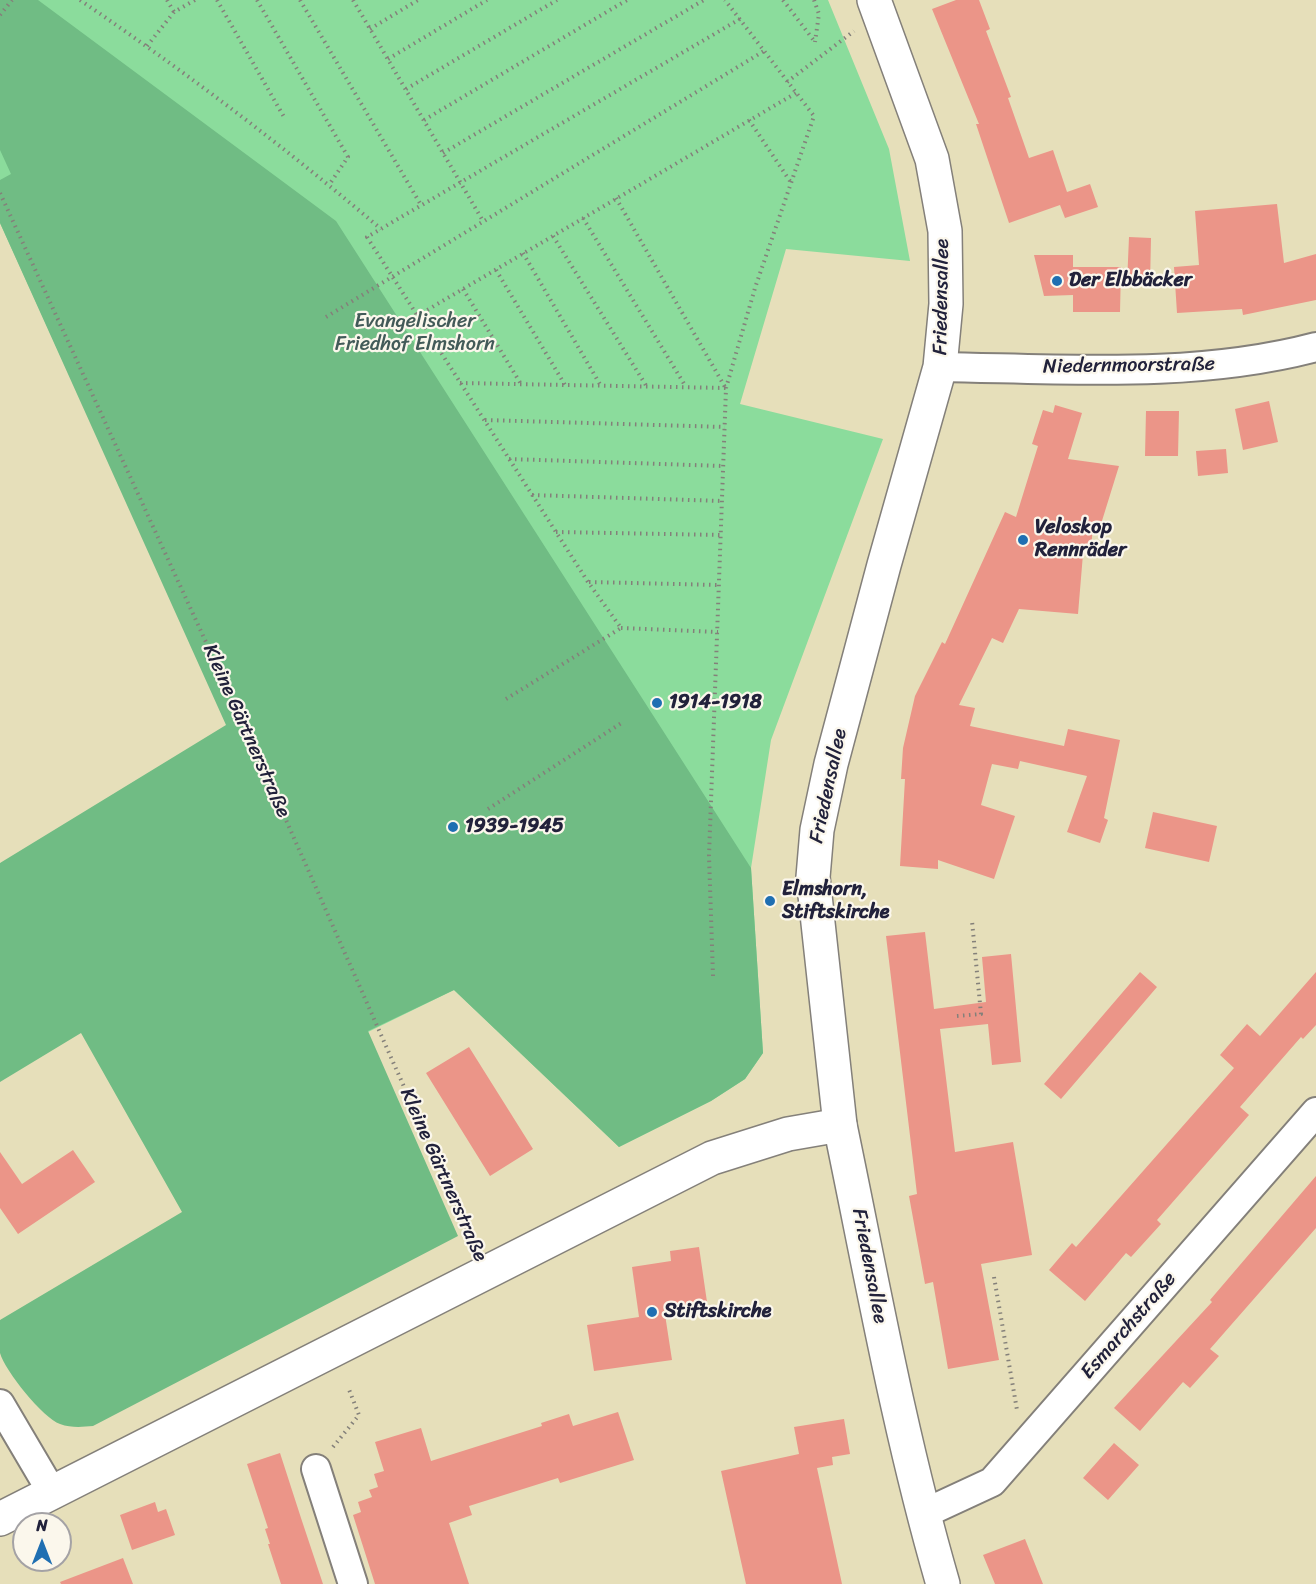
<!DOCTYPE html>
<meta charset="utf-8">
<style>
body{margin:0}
#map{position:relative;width:1316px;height:1584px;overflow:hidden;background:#e6dfba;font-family:Sriracha,sans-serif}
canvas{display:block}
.north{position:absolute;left:12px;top:1512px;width:60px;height:60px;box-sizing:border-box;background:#fbf7ec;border:2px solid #a4a2a5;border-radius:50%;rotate:0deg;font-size:16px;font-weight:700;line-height:24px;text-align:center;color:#22223b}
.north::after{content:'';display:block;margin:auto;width:21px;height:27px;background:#1f6fb2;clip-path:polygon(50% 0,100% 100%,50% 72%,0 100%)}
</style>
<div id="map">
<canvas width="1316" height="1584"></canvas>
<div class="north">N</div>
</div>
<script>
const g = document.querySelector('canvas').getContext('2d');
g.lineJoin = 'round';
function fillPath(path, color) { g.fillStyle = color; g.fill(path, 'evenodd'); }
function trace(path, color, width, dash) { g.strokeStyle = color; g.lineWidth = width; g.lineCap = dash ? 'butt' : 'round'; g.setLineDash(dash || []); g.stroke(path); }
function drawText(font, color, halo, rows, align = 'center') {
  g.font = font + ' Sriracha,sans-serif'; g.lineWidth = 4.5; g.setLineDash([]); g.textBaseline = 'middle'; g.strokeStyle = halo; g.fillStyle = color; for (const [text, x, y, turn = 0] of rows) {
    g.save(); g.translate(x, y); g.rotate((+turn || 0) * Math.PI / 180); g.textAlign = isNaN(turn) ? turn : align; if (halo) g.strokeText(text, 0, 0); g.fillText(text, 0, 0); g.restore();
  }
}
const green = new Path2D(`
 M 0,0 L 828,0 L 889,149 L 910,261 L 786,249 L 740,404 L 883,439 L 771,740 L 751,868 L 763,1053 L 745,1079 L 711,1101 L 619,1147 L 454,990 L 368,1032 L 0,223 Z`);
const forest = new Path2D(`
 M 0,0 L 38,0 L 336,221 L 751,868 L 763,1053 L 745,1079 L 711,1101 L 619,1147 L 454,990 L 368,1031 L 458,1236 L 93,1426 C 82,1427 71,1428 60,1424 C 43,1418 5,1371 0,1353 C 0,1344 0,1330 0,1320 L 182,1212 L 81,1033 L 0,1082 L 0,863 L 226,725 L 0,223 L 0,180 L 11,174 L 0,150 Z`);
const building = new Path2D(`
 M 956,0 L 979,0 L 990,29 L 986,31 L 1011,97 L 1008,98 L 1029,158 L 1053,150 L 1067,192 L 1090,184 L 1098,207 L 1065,218 L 1060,205 L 1009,223 L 976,124 L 979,124 L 932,9 Z
 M 1277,204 L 1284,263 L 1316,254 L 1316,300 L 1243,315 L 1242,309 L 1177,313 L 1174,267 L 1199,265 L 1195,211 Z
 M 1129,237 L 1151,238 L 1150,285 L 1127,284 Z
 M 1034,255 L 1073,255 L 1073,267 L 1121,267 L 1120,312 L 1073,312 L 1073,295 L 1044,296 Z
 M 1269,401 L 1278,442 L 1243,450 L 1235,409 Z
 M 1055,405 L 1082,413 L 1068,459 L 1119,466 L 1101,524 L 1093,521 L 1091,554 L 1083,554 L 1078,614 L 1019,609 L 1003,643 L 992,638 L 959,705 L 975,708 L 970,726 L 1064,746 L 1068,729 L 1120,740 L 1104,818 L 1108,820 L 1100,843 L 1067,832 L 1087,776 L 1020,761 L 1018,769 L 992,764 L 981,805 L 1015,816 L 994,879 L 938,860 L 938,869 L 900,866 L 905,779 L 901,779 L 903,748 L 915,696 L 942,642 L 945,644 L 1005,512 L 1016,517 L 1038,446 L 1032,444 L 1043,410 L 1053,413 Z
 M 1146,411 L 1179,411 L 1178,456 L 1145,456 Z
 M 1226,449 L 1228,473 L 1198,476 L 1196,451 Z
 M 1153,812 L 1217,826 L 1209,862 L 1145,848 Z
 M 925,932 L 934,1009 L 986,1002 L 982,957 L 1011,954 L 1021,1062 L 992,1065 L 988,1024 L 940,1029 L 955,1152 L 1013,1142 L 1032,1255 L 981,1264 L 999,1360 L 948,1369 L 933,1282 L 925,1284 L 909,1196 L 917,1194 L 886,936 Z
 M 1140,972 L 1157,987 L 1061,1099 L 1044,1084 Z
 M 1316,972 L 1316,1025 L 1303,1039 L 1301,1037 L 1240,1107 L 1249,1115 L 1157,1220 L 1161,1224 L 1131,1257 L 1126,1253 L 1085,1301 L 1049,1270 L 1072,1243 L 1076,1247 L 1234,1068 L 1220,1055 L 1247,1024 L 1260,1036 Z
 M 469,1047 L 533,1149 L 490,1176 L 426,1073 Z
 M 73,1150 L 95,1182 L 18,1234 L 0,1208 L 0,1152 L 22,1184 Z
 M 1316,1176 L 1316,1228 L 1210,1349 L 1219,1356 L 1190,1388 L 1183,1382 L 1140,1431 L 1114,1408 L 1212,1302 L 1210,1300 Z
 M 699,1247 L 707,1302 L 664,1308 L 672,1360 L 594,1371 L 587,1325 L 639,1317 L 632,1267 L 671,1261 L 670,1251 Z
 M 618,1412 L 634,1460 L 560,1483 L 558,1478 L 469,1506 L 472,1515 L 449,1523 L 469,1584 L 375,1584 L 353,1515 L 361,1512 L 358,1502 L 372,1497 L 369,1490 L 378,1487 L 374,1474 L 384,1471 L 375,1442 L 421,1428 L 431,1461 L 542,1426 L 541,1423 L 569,1414 L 573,1426 Z
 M 844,1419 L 850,1454 L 832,1457 L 833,1465 L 817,1468 L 842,1584 L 746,1584 L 721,1471 L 799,1454 L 794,1427 Z
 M 1114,1443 L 1139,1465 L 1108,1500 L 1083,1478 Z
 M 280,1453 L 301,1518 L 323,1584 L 281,1584 L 268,1544 L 270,1544 L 265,1529 L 268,1528 L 247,1464 Z
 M 155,1502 L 158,1512 L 166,1509 L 175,1535 L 132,1550 L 120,1515 Z
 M 1025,1539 L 1043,1584 L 995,1584 L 983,1555 Z
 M 123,1558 L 133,1584 L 61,1584 L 60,1582 Z`);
const path = new Path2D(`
 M 80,0 C 184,71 285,147 381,229
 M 167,0 L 174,12
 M 217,0 L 284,117
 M 257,0 L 348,157 L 329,185
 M 300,0 L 421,205
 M 353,0 L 483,221
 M 783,0 L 815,42
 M 814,0 L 819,14 L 815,42
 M 0,15 L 12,0
 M 370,29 L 418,0
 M 147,46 L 174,12 L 195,0
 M 388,59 L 487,0
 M 787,82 L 854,31
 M 406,89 L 557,0
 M 424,120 L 627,0
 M 749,120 L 792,184
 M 443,153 L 704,0
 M 0,193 L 244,725 L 474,1245
 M 616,198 L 725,387
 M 583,218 L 686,387
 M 553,236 L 647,387
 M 523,253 L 601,386
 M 496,270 L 565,385
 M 463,289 L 521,384
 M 417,316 L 796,93
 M 326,317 L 764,51
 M 460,383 L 726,388
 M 485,420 L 725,427
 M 509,459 L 723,466
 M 532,495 L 722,501
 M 556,532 L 721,535
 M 589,582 L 719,585
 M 621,628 L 718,632
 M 506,699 L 621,628 L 588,582 L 367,237 L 740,19
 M 488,809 L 623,722
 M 713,976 L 709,856 L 726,388 L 755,288 L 814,116 L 725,0
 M 957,1016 L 981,1014 L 972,921
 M 994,1277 L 1017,1410
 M 333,1447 L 359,1415 L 348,1387`);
const minor = new Path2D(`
 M 940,367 C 1065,369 1195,379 1316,347
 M 0,1404 L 53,1494
 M 316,1469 L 353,1584
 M 923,1514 L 992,1482 L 1316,1112`);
const tertiary = new Path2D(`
 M 840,1125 L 813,877 L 817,830 L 831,764 L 884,565 L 940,367 L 946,304 L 945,231 L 932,159 L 874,0`);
const secondary = new Path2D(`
 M 0,1519 L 712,1158 L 788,1134 L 840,1125 C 872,1279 899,1433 943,1584`);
const markers = [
 [1057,281,6,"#1f6fb2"],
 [1023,540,6,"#1f6fb2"],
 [657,703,6,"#1f6fb2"],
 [453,827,6,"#1f6fb2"],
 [770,901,6,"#1f6fb2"],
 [652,1312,6,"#1f6fb2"]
];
const poiNames = [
 ["Der Elbbäcker",1069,281],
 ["Veloskop",1035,528],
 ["Rennräder",1035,551],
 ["1914-1918",669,703],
 ["1939-1945",465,827],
 ["Elmshorn,",782,890],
 ["Stiftskirche",782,913],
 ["Stiftskirche",664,1312]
];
const streetNames = [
 ["Friedensallee",942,297,-89],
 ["Niedernmoorstraße",1129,366,-1],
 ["Kleine Gärtnerstraße",246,731,66],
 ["Friedensallee",829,786,-78],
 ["Kleine Gärtnerstraße",443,1175,66],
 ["Friedensallee",869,1266,79],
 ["Esmarchstraße",1129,1326,-49]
];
const parkNames = [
 ["Evangelischer",415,322],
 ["Friedhof Elmshorn",415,345]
];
fillPath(green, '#8bdc9c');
fillPath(forest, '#70bc84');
fillPath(building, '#eb9588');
trace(minor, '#84807a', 32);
trace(tertiary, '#84807a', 36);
trace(secondary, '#84807a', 36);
trace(path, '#84807a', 4, [1.5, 4.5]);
trace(minor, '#fff', 28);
trace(tertiary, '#fff', 33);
trace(secondary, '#fff', 33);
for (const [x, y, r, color] of markers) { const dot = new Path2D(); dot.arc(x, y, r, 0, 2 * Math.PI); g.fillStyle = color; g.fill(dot); trace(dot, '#fbf7ec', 2); }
drawText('bold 20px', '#22223b', '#fbf7ec', poiNames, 'left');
drawText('20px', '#22223b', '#fbf7ec', streetNames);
drawText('20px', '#425a58', '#fbf7ec', parkNames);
</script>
